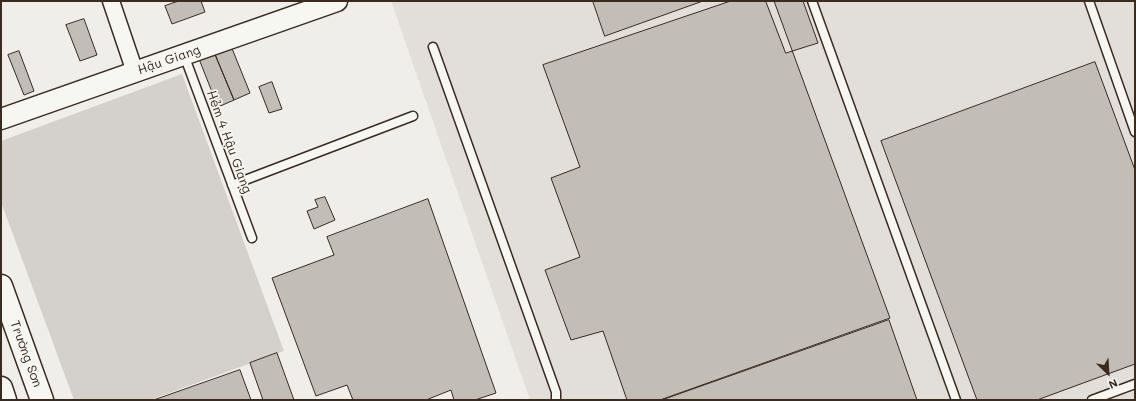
<!DOCTYPE html>
<meta charset="utf-8">
<style>
body{margin:0}
#map{position:relative;width:1136px;height:401px;overflow:hidden;background:#efeeea;font-family:Mali,sans-serif}
canvas{display:block}
.frame{position:absolute;inset:0;border:2px solid #3b2a1e;pointer-events:none}
.north{position:absolute;left:1088px;top:353px;width:40px;height:40px;-webkit-text-stroke:3px #f6f6f2;paint-order:stroke;rotate:155deg;font-size:11px;font-weight:700;line-height:16px;text-align:center;color:#3b2a1e}
.north::after{content:'';display:block;margin:auto;width:14px;height:18px;background:#3b2a1e;clip-path:polygon(50% 0,100% 100%,50% 72%,0 100%)}
</style>
<div id="map">
<canvas width="1136" height="401"></canvas>
<div class="frame"></div>
<div class="north">N</div>
</div>
<script>
const g = document.querySelector('canvas').getContext('2d');
g.lineJoin = 'round';
function fillPath(path, color) { g.fillStyle = color; g.fill(path, 'evenodd'); }
function trace(path, color, width, dash) { g.strokeStyle = color; g.lineWidth = width; g.lineCap = dash ? 'butt' : 'round'; g.setLineDash(dash || []); g.stroke(path); }
function drawText(font, color, halo, rows, align = 'center') {
  g.font = font + ' Mali,sans-serif'; g.lineWidth = 3.5; g.setLineDash([]); g.textBaseline = 'middle'; g.strokeStyle = halo; g.fillStyle = color; for (const [text, x, y, turn = 0] of rows) {
    g.save(); g.translate(x, y); g.rotate((+turn || 0) * Math.PI / 180); g.textAlign = isNaN(turn) ? turn : align; if (halo) g.strokeText(text, 0, 0); g.fillText(text, 0, 0); g.restore();
  }
}
const built = new Path2D(`
 M 391,1 L 1135,1 L 1135,400 L 530,400 Z`);
const green = new Path2D(`
 M 182,74 L 284,351 L 150,400 L 74,400 L 1,202 L 1,141 Z`);
const building = new Path2D(`
 M 179,1 L 201,1 L 205,12 L 172,24 L 165,6 Z
 M 593,1 L 703,1 L 605,36 Z
 M 731,1 L 774,1 L 890,318 L 660,400 L 627,400 L 603,331 L 571,340 L 545,270 L 580,257 L 551,178 L 580,167 L 543,65 Z
 M 766,1 L 803,1 L 818,43 L 786,53 Z
 M 84,19 L 97,55 L 80,61 L 66,25 Z
 M 231,46 L 250,93 L 234,100 L 214,52 Z
 M 19,51 L 34,91 L 24,95 L 8,55 Z
 M 214,52 L 234,100 L 218,107 L 199,59 Z
 M 1095,62 L 1135,170 L 1135,364 L 1037,400 L 977,400 L 881,141 Z
 M 272,82 L 282,109 L 269,113 L 259,87 Z
 M 325,197 L 335,220 L 314,229 L 307,211 L 318,207 L 315,200 Z
 M 428,199 L 496,393 L 475,400 L 454,400 L 451,390 L 426,400 L 353,400 L 347,385 L 316,396 L 272,278 L 334,255 L 327,237 Z
 M 889,320 L 917,400 L 662,400 Z
 M 277,353 L 294,400 L 263,400 L 250,363 Z
 M 240,370 L 251,400 L 154,400 Z`);
const service = new Path2D(`
 M 812,1 L 956,400
 M 1089,1 L 1135,132
 M 433,47 L 556,392 L 556,400
 M 184,55 L 252,238
 M 232,185 L 413,116
 M 1092,400 L 1135,384`);
const minor = new Path2D(`
 M 111,1 L 135,72`);
const tertiary = new Path2D(`
 M 1,119 L 337,1`);
const primary = new Path2D(`
 M 1,286 L 42,400
 M 1,388 L 5,400`);
const streetNames = [
 ["Hậu Giang",169,60,-19],
 ["Hẻm 4 Hậu Giang",229,142,70],
 ["Trường Sơn",26,354,70]
];
fillPath(built, '#e2dfdb');
fillPath(green, '#d4d1cc');
fillPath(building, '#c2bdb7');
trace(building, '#3b2a1e', 1);
trace(service, '#3b2a1e', 11);
trace(minor, '#3b2a1e', 19);
trace(tertiary, '#3b2a1e', 23);
trace(primary, '#3b2a1e', 25);
trace(service, '#f6f6f2', 8);
trace(minor, '#f6f6f2', 16);
trace(tertiary, '#f6f6f2', 20);
trace(primary, '#f6f6f2', 22);
drawText('13px', '#3b2a1e', '#f6f6f2', streetNames);
</script>
